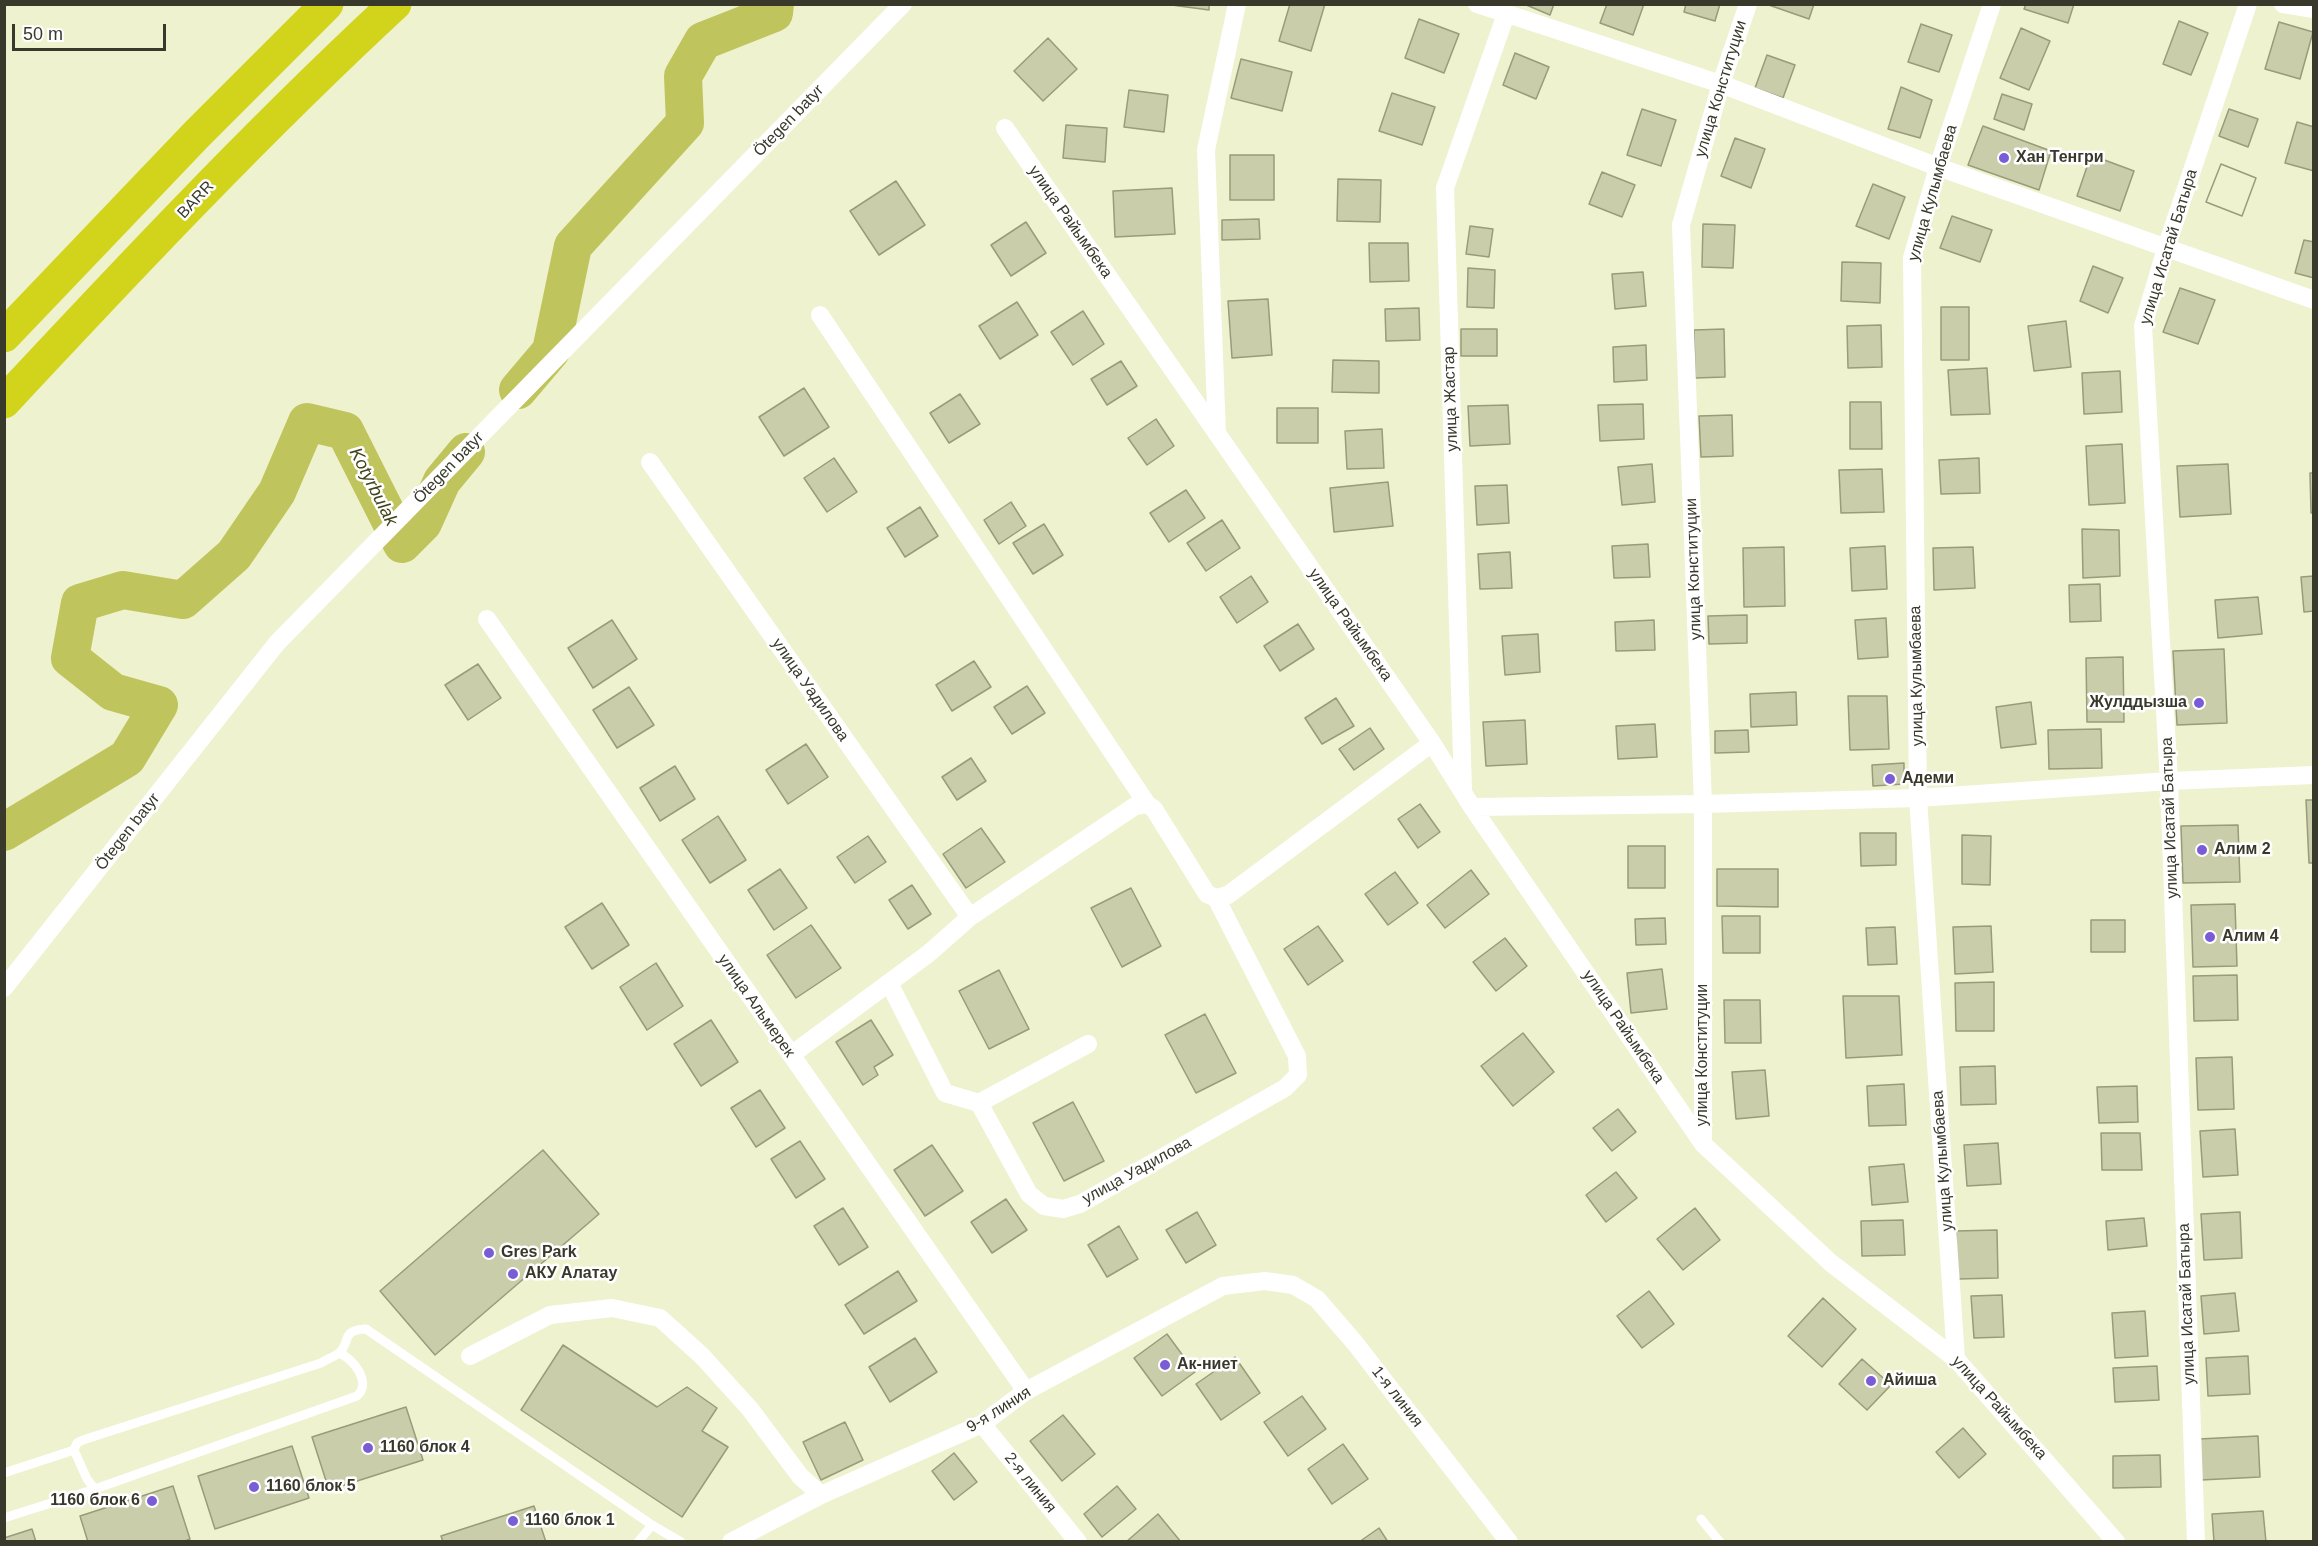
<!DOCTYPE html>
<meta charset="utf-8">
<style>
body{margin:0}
#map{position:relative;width:2318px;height:1546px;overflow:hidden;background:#eff2ce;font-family:Arial,sans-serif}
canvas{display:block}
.frame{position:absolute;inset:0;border:6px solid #38392b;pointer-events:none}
.scale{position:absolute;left:12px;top:24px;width:154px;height:27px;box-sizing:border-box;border:3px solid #38392b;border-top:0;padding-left:8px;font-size:18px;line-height:21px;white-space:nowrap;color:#38392b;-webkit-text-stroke:4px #fff;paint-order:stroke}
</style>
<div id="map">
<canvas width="2318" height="1546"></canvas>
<div class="frame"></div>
<div class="scale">50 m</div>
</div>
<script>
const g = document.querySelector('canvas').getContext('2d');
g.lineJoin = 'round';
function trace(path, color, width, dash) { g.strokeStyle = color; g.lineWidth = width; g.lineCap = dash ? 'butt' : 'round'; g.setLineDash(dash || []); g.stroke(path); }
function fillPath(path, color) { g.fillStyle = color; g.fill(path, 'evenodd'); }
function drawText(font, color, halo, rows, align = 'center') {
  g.font = font + ' Arial,sans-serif'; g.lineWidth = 5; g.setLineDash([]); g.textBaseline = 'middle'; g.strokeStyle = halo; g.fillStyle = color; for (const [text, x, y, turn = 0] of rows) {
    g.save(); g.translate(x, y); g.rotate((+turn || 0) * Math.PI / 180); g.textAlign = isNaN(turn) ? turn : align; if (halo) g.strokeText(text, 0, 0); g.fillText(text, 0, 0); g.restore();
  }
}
const river = new Path2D(`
 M 518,390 L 551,351 L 573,246 L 685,123 L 683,76 L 703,41 L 774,13 L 775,4
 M 4,832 L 127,758 L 159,705 L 113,692 L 70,658 L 80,603 L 123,590 L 183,600 L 234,555 L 277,492 L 307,422 L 345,431 L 402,544 L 423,523 L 442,481 L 466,452`);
const building = new Path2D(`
 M 1164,4 L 1209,4 L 1209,10 Z
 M 1290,4 L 1325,4 L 1311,51 L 1279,41 Z
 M 1524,4 L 1554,4 L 1550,15 Z
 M 1607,4 L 1644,4 L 1633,35 L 1600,23 Z
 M 1686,4 L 1720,4 L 1715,21 L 1684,12 Z
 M 1766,4 L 1814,4 L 1809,19 Z
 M 2026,4 L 2074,4 L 2068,23 L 2024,9 Z
 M 1419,19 L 1459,34 L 1444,73 L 1405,58 Z
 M 2179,21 L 2208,33 L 2191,75 L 2163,64 Z
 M 2279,22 L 2313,32 L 2300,79 L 2265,69 Z
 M 1921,24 L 1952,35 L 1939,72 L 1908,62 Z
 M 2021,28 L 2050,41 L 2029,90 L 2000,78 Z
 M 1048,38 L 1077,69 L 1043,101 L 1014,71 Z
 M 1515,53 L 1549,67 L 1536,99 L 1503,85 Z
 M 1767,55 L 1795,65 L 1783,98 L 1755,88 Z
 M 1241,59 L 1292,72 L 1282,111 L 1231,98 Z
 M 1901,87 L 1932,100 L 1920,138 L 1888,129 Z
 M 1129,90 L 1168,95 L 1164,132 L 1124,127 Z
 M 1392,93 L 1435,107 L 1422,145 L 1379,131 Z
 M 2002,94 L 2032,104 L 2024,130 L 1994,119 Z
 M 1642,109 L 1676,120 L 1661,166 L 1627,155 Z
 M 2229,109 L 2258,119 L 2248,147 L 2219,136 Z
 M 2297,122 L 2314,127 L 2314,171 L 2285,163 Z
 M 1066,125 L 1107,128 L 1105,162 L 1063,158 Z
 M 1983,126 L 2051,151 L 2039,190 L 1968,165 Z
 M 1735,138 L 1765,149 L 1751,188 L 1721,176 Z
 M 1230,155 L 1274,155 L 1274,200 L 1230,200 Z
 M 2091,155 L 2134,171 L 2120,211 L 2077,196 Z
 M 2221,164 L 2256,178 L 2242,216 L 2206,202 Z
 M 2221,164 L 2256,178 L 2242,216 L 2206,202 Z
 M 1602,172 L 1635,185 L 1622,217 L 1589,204 Z
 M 1338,179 L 1381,180 L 1380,222 L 1337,221 Z
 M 896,181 L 925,225 L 879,255 L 850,211 Z
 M 1873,184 L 1905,197 L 1889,239 L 1856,226 Z
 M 1172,188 L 1175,234 L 1115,237 L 1113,191 Z
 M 1952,216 L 1992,230 L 1980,262 L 1940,248 Z
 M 1259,219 L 1260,239 L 1222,240 L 1222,220 Z
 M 1026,222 L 1046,253 L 1011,276 L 991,245 Z
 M 1703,224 L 1735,225 L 1733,268 L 1702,267 Z
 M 1470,226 L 1493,229 L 1489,257 L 1466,254 Z
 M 2304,240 L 2314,242 L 2314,278 L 2295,273 Z
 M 1369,243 L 1408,243 L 1409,281 L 1370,282 Z
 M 1842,262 L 1881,263 L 1880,303 L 1841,301 Z
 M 2093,266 L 2123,278 L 2108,313 L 2080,301 Z
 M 1468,268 L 1495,270 L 1494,308 L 1467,307 Z
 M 1643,272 L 1646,306 L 1615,309 L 1612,274 Z
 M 2180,288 L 2215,300 L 2198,344 L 2163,332 Z
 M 1268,299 L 1272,355 L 1232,358 L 1228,301 Z
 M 1017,302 L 1038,335 L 1000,359 L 979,326 Z
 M 1941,307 L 1969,307 L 1969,360 L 1941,360 Z
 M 1419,308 L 1420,340 L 1386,341 L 1385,309 Z
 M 1083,311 L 1104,344 L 1073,365 L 1051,332 Z
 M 2066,321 L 2071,367 L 2034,371 L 2028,326 Z
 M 1881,325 L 1882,367 L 1848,368 L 1847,326 Z
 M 1461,329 L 1497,329 L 1497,356 L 1461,356 Z
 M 1724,329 L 1725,377 L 1695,378 L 1694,330 Z
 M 1646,345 L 1647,380 L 1614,382 L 1613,347 Z
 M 1333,360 L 1379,361 L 1379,393 L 1332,392 Z
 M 1121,361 L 1137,386 L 1107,405 L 1091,379 Z
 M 1987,368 L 1990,414 L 1951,415 L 1948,370 Z
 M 2120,371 L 2122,412 L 2084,414 L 2082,373 Z
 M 804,388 L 829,427 L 784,456 L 759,417 Z
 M 960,394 L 980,424 L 949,443 L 930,413 Z
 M 1850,402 L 1881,402 L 1882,449 L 1850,449 Z
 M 1643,404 L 1644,439 L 1600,441 L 1598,405 Z
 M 1508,405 L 1510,444 L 1470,446 L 1468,406 Z
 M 1277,408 L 1318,408 L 1318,443 L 1277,443 Z
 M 1732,415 L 1733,456 L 1701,457 L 1699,416 Z
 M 1156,419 L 1174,446 L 1147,465 L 1128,438 Z
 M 1382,429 L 1384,468 L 1347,469 L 1345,431 Z
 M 2122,444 L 2125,503 L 2089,505 L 2086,446 Z
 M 834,458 L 857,492 L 827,512 L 804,478 Z
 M 1979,458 L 1980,493 L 1941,494 L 1939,460 Z
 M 1652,464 L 1655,502 L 1622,505 L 1618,467 Z
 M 2228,464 L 2231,514 L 2180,517 L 2177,466 Z
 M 1882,469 L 1884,512 L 1841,513 L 1839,470 Z
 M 2310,473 L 2314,473 L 2314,513 L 2311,513 Z
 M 1388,482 L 1393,526 L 1334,532 L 1330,488 Z
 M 1507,485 L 1509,523 L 1477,525 L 1475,486 Z
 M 1186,490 L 1205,518 L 1169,542 L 1150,513 Z
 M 1011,502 L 1026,526 L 999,544 L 984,520 Z
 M 920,507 L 938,536 L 905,557 L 887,528 Z
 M 1222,520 L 1240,548 L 1206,571 L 1187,543 Z
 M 1044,524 L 1063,555 L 1033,574 L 1013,543 Z
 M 2082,529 L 2119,530 L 2120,576 L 2083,578 Z
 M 1648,544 L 1650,577 L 1614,578 L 1612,546 Z
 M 1885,546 L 1887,589 L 1852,591 L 1850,548 Z
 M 1784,547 L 1785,606 L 1744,607 L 1743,548 Z
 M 1973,547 L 1975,588 L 1934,590 L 1933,548 Z
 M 1510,552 L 1512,588 L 1480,589 L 1478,554 Z
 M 1251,576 L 1268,602 L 1237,623 L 1220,597 Z
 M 2314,576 L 2314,611 L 2304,612 L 2301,577 Z
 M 2100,584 L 2101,621 L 2070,622 L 2069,585 Z
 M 2258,597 L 2262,634 L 2218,638 L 2215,600 Z
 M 1747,615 L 1747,643 L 1709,644 L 1708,616 Z
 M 1886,618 L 1888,657 L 1858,659 L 1855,620 Z
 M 612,620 L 637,659 L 593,688 L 568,648 Z
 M 1654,620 L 1655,650 L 1616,651 L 1615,622 Z
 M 1298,624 L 1314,649 L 1280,671 L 1264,646 Z
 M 1538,634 L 1540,672 L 1505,675 L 1502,636 Z
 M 2224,649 L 2227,723 L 2177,725 L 2173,651 Z
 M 2123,657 L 2124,722 L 2087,722 L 2086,658 Z
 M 974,661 L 991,687 L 952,711 L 936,685 Z
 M 478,664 L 501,698 L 468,720 L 445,685 Z
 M 1027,686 L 1045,713 L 1012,734 L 994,707 Z
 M 629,687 L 654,725 L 617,748 L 593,710 Z
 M 1796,692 L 1797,725 L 1751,727 L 1750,694 Z
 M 1848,696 L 1887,696 L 1889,749 L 1850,750 Z
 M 1336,698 L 1354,726 L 1322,744 L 1305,718 Z
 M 2031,702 L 2036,744 L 2001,748 L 1996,707 Z
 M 1525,720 L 1527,764 L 1486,766 L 1483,722 Z
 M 1655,724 L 1657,757 L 1618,759 L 1616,726 Z
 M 1370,728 L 1384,749 L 1354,770 L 1339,749 Z
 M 2101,729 L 2102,768 L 2049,769 L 2048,730 Z
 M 1748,730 L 1749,752 L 1715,753 L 1715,731 Z
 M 806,744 L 828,777 L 788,804 L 766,770 Z
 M 971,758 L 986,781 L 957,800 L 942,777 Z
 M 1904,763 L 1904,784 L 1873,786 L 1872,765 Z
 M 675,766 L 695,799 L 660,821 L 640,788 Z
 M 2306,800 L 2314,800 L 2314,863 L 2309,863 Z
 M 1420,804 L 1440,832 L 1418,848 L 1398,819 Z
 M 718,816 L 746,860 L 710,883 L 682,840 Z
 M 2238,825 L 2240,882 L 2183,883 L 2181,826 Z
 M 981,828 L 1005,862 L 966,888 L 943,854 Z
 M 1860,833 L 1896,833 L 1896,865 L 1861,866 Z
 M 1962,835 L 1991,836 L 1990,885 L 1962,884 Z
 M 868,836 L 886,862 L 855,883 L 837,857 Z
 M 1628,846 L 1665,846 L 1665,888 L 1628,888 Z
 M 780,869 L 807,908 L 774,930 L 748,890 Z
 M 1717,869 L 1778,869 L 1778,907 L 1717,906 Z
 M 1471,870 L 1489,894 L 1445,928 L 1427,905 Z
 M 1395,872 L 1418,903 L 1388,925 L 1365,894 Z
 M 912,885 L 931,914 L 908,929 L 889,900 Z
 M 1131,888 L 1161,946 L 1122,967 L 1091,908 Z
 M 602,903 L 629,945 L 592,969 L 565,927 Z
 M 2235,904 L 2237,966 L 2193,967 L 2191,905 Z
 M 1722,916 L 1760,916 L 1760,953 L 1723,953 Z
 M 1665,918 L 1666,944 L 1636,945 L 1635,919 Z
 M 2091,920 L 2125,920 L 2125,952 L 2091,952 Z
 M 811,925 L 841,968 L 796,998 L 767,955 Z
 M 1318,926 L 1343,961 L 1308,985 L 1284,949 Z
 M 1991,926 L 1993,972 L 1955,974 L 1953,927 Z
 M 1895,927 L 1897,964 L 1868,965 L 1866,928 Z
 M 1505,938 L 1527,966 L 1496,991 L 1473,962 Z
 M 656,963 L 683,1006 L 647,1030 L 620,987 Z
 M 1662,969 L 1667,1009 L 1631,1013 L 1627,973 Z
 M 999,970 L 1029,1029 L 989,1049 L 959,991 Z
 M 2237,975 L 2238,1020 L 2194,1021 L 2193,976 Z
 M 1994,982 L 1994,1031 L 1956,1031 L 1955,983 Z
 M 1843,996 L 1899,996 L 1902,1055 L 1846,1058 Z
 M 1724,1000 L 1760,1000 L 1761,1043 L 1725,1043 Z
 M 1205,1014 L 1236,1073 L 1196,1093 L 1165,1035 Z
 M 711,1020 L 738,1062 L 701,1086 L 674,1044 Z
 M 871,1020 L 893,1055 L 874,1067 L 878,1075 L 863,1085 L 836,1042 Z
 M 1523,1033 L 1554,1072 L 1513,1106 L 1481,1066 Z
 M 2232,1057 L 2234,1109 L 2198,1110 L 2196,1058 Z
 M 1995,1066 L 1996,1104 L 1961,1105 L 1960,1067 Z
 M 1765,1070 L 1769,1116 L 1736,1119 L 1732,1072 Z
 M 1904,1084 L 1906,1125 L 1869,1126 L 1867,1086 Z
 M 2137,1086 L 2138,1122 L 2099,1123 L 2097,1087 Z
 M 760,1090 L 785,1128 L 756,1147 L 731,1108 Z
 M 1073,1102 L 1104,1161 L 1064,1181 L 1033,1123 Z
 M 1618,1109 L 1636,1132 L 1612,1151 L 1593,1128 Z
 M 2235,1129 L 2238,1175 L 2203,1177 L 2200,1131 Z
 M 2101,1133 L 2140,1133 L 2142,1170 L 2102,1170 Z
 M 800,1141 L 825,1179 L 796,1198 L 771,1159 Z
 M 1998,1143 L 2001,1184 L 1967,1186 L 1964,1145 Z
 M 932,1145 L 963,1191 L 925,1216 L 894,1170 Z
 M 543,1150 L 599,1214 L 435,1355 L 380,1291 Z
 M 1904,1164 L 1908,1202 L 1872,1205 L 1869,1167 Z
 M 1616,1172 L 1637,1198 L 1606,1222 L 1586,1195 Z
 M 1006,1199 L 1027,1230 L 992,1253 L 971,1222 Z
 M 843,1208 L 868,1247 L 839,1265 L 814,1226 Z
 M 1695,1208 L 1720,1240 L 1683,1270 L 1657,1239 Z
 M 1197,1212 L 1216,1245 L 1186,1263 L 1166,1230 Z
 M 2240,1212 L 2242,1258 L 2204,1260 L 2201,1214 Z
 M 2144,1218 L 2147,1246 L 2108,1250 L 2106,1221 Z
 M 1903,1220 L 1905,1255 L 1862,1256 L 1861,1221 Z
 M 1119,1226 L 1138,1259 L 1107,1277 L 1088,1245 Z
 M 1997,1230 L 1998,1278 L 1957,1279 L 1956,1231 Z
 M 898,1271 L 917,1301 L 864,1334 L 845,1305 Z
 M 1649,1291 L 1674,1324 L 1642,1348 L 1617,1316 Z
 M 2235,1293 L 2239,1331 L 2204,1334 L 2201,1296 Z
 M 2002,1295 L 2004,1337 L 1974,1338 L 1971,1296 Z
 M 1823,1298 L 1856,1329 L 1822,1367 L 1788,1336 Z
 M 2145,1311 L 2148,1356 L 2115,1358 L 2112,1313 Z
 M 1167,1334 L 1195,1372 L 1162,1396 L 1134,1358 Z
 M 915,1338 L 937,1372 L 890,1402 L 869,1367 Z
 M 563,1345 L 657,1407 L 687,1387 L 717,1408 L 702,1431 L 728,1447 L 682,1517 L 521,1410 Z
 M 2248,1356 L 2250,1394 L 2208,1396 L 2206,1358 Z
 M 1235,1357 L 1260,1393 L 1221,1420 L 1196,1384 Z
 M 1862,1359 L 1891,1385 L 1867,1410 L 1839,1384 Z
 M 2157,1366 L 2159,1400 L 2115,1402 L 2113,1368 Z
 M 1302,1396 L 1326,1429 L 1288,1456 L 1264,1422 Z
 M 406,1407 L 423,1460 L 329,1490 L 312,1437 Z
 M 1063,1415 L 1095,1454 L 1062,1481 L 1030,1441 Z
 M 845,1422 L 863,1460 L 821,1480 L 803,1442 Z
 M 1963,1428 L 1986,1454 L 1959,1478 L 1936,1452 Z
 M 2258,1436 L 2260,1477 L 2201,1480 L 2199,1439 Z
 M 1343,1444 L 1368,1479 L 1332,1504 L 1308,1469 Z
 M 292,1446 L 309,1498 L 215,1529 L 198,1476 Z
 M 954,1453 L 977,1482 L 954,1500 L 932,1471 Z
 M 2160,1455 L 2161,1487 L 2113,1488 L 2113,1456 Z
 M 173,1486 L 190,1539 L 182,1542 L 88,1542 L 80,1516 Z
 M 1117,1486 L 1136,1509 L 1102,1537 L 1084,1514 Z
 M 534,1506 L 546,1542 L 443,1542 L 441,1536 Z
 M 2263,1511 L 2266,1542 L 2214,1542 L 2212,1514 Z
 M 1158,1514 L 1181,1542 L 1126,1542 Z
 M 1379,1528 L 1388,1542 L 1359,1542 Z
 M 32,1529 L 36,1542 L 4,1542 L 4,1538 Z`);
const lane = new Path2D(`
 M 74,1450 L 87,1479 L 95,1489
 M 4,1473 L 74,1450 L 77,1443 L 83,1440 L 321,1363 C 327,1359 334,1357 339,1353 C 351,1343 340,1330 366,1329 L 652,1525 L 681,1542
 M 4,1518 L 95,1489 L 357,1396 C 372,1383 354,1359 339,1353
 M 1701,1519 L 1720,1542
 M 638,1542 L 652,1525`);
const street = new Path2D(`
 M 1477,4 L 1721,84 L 1938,167 L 2314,300
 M 2283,4 L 2314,9
 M 1005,128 L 1432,743 L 1472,807 L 1703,1144 L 1831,1263 L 1956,1359 L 2116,1542
 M 820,315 L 1147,804
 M 1217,434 L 1206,150 L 1237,4
 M 650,462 L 970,917
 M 487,619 L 1026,1391
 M 1463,791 L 1445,188 L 1506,14
 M 1472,807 L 1703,804 L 1918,798 L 2169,781 L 2314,775
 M 889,983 L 945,1093 L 979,1103 L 1029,1194 L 1044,1206 L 1063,1209 L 1080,1204 L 1285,1088 L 1298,1075 L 1297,1056 L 1216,898
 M 4,988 L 277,643 L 903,4
 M 791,1055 L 928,954 L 970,917 L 1135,806 L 1147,804 L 1154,809 L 1207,894 L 1216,898 L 1228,895 L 1432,743
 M 979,1103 L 1088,1044
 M 1703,1144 L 1703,804 L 1681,225 L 1721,84 L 1748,4
 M 470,1356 L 550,1315 L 612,1308 L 660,1318 L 702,1356 L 750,1409 L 800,1476 L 821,1495
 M 1956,1359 L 1918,798 L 1912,258 L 1938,167 L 1992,4
 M 982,1424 L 1078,1542
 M 731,1542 L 821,1495 L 982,1424 L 1026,1391 L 1223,1286 L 1265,1281 L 1293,1285 L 1317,1299 L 1355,1343 L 1509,1542
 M 2196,1542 L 2169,781 L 2143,326 L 2166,248 L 2248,4`);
const highway = new Path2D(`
 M 4,336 L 197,134 L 327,4
 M 4,402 C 131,266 258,131 395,4`);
const markers = [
 [2004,158,6,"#7a5cd7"],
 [2199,703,6,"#7a5cd7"],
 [1890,779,6,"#7a5cd7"],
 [2202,850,6,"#7a5cd7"],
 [2210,937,6,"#7a5cd7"],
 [489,1253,6,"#7a5cd7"],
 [513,1274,6,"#7a5cd7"],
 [1165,1365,6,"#7a5cd7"],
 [1871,1381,6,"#7a5cd7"],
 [368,1448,6,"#7a5cd7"],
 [254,1487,6,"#7a5cd7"],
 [152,1501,6,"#7a5cd7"],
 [513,1521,6,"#7a5cd7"]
];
const streetNames = [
 ["улица Конституции",1721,89,-73],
 ["Ötegen batyr",789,121,-46],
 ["улица Кулымбаева",1933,193,-74],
 ["BARR",196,200,-47],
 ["улица Райымбека",1070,222,55],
 ["улица Исатай Батыра",2169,247,-73],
 ["улица Жастар",1451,399,-92],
 ["Ötegen batyr",449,468,-46],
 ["улица Конституции",1694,569,-92],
 ["улица Райымбека",1350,625,55],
 ["улица Кулымбаева",1917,676,-91],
 ["улица Уадилова",810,690,55],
 ["улица Исатай Батыра",2170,818,-92],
 ["Ötegen batyr",128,832,-52],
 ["улица Альмерек",756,1006,55],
 ["улица Райымбека",1623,1027,56],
 ["улица Конституции",1703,1055,-90],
 ["улица Кулымбаева",1943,1161,-94],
 ["улица Уадилова",1137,1171,-29],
 ["улица Исатай Батыра",2187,1304,-92],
 ["1-я линия",1397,1397,52],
 ["улица Райымбека",1999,1408,48],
 ["9-я линия",999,1410,-32],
 ["2-я линия",1030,1483,51]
];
const poiNames = [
 ["Хан Тенгри",2016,158],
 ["Жулддызша",2187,703,"right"],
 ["Адеми",1902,779],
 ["Алим 2",2214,850],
 ["Алим 4",2222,937],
 ["Gres Park",501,1253],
 ["АКУ Алатау",525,1274],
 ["Ак-ниет",1177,1365],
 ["Айиша",1883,1381],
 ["1160 блок 4",380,1448],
 ["1160 блок 5",266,1487],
 ["1160 блок 6",140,1501,"right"],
 ["1160 блок 1",525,1521]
];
const waterNames = [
 ["Kotyrbulak",373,487,63]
];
trace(river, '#c0c45d', 38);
fillPath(building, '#cacdaa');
trace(building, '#999b7a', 1.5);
trace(lane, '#fff', 9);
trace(street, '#fff', 18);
trace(highway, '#d1d41b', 33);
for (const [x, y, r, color] of markers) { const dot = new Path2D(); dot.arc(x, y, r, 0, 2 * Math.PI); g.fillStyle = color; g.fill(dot); trace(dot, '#fff', 2); }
drawText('16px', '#38392b', '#fff', streetNames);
drawText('bold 16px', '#38392b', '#fff', poiNames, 'left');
drawText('italic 18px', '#43441a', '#fff', waterNames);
</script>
